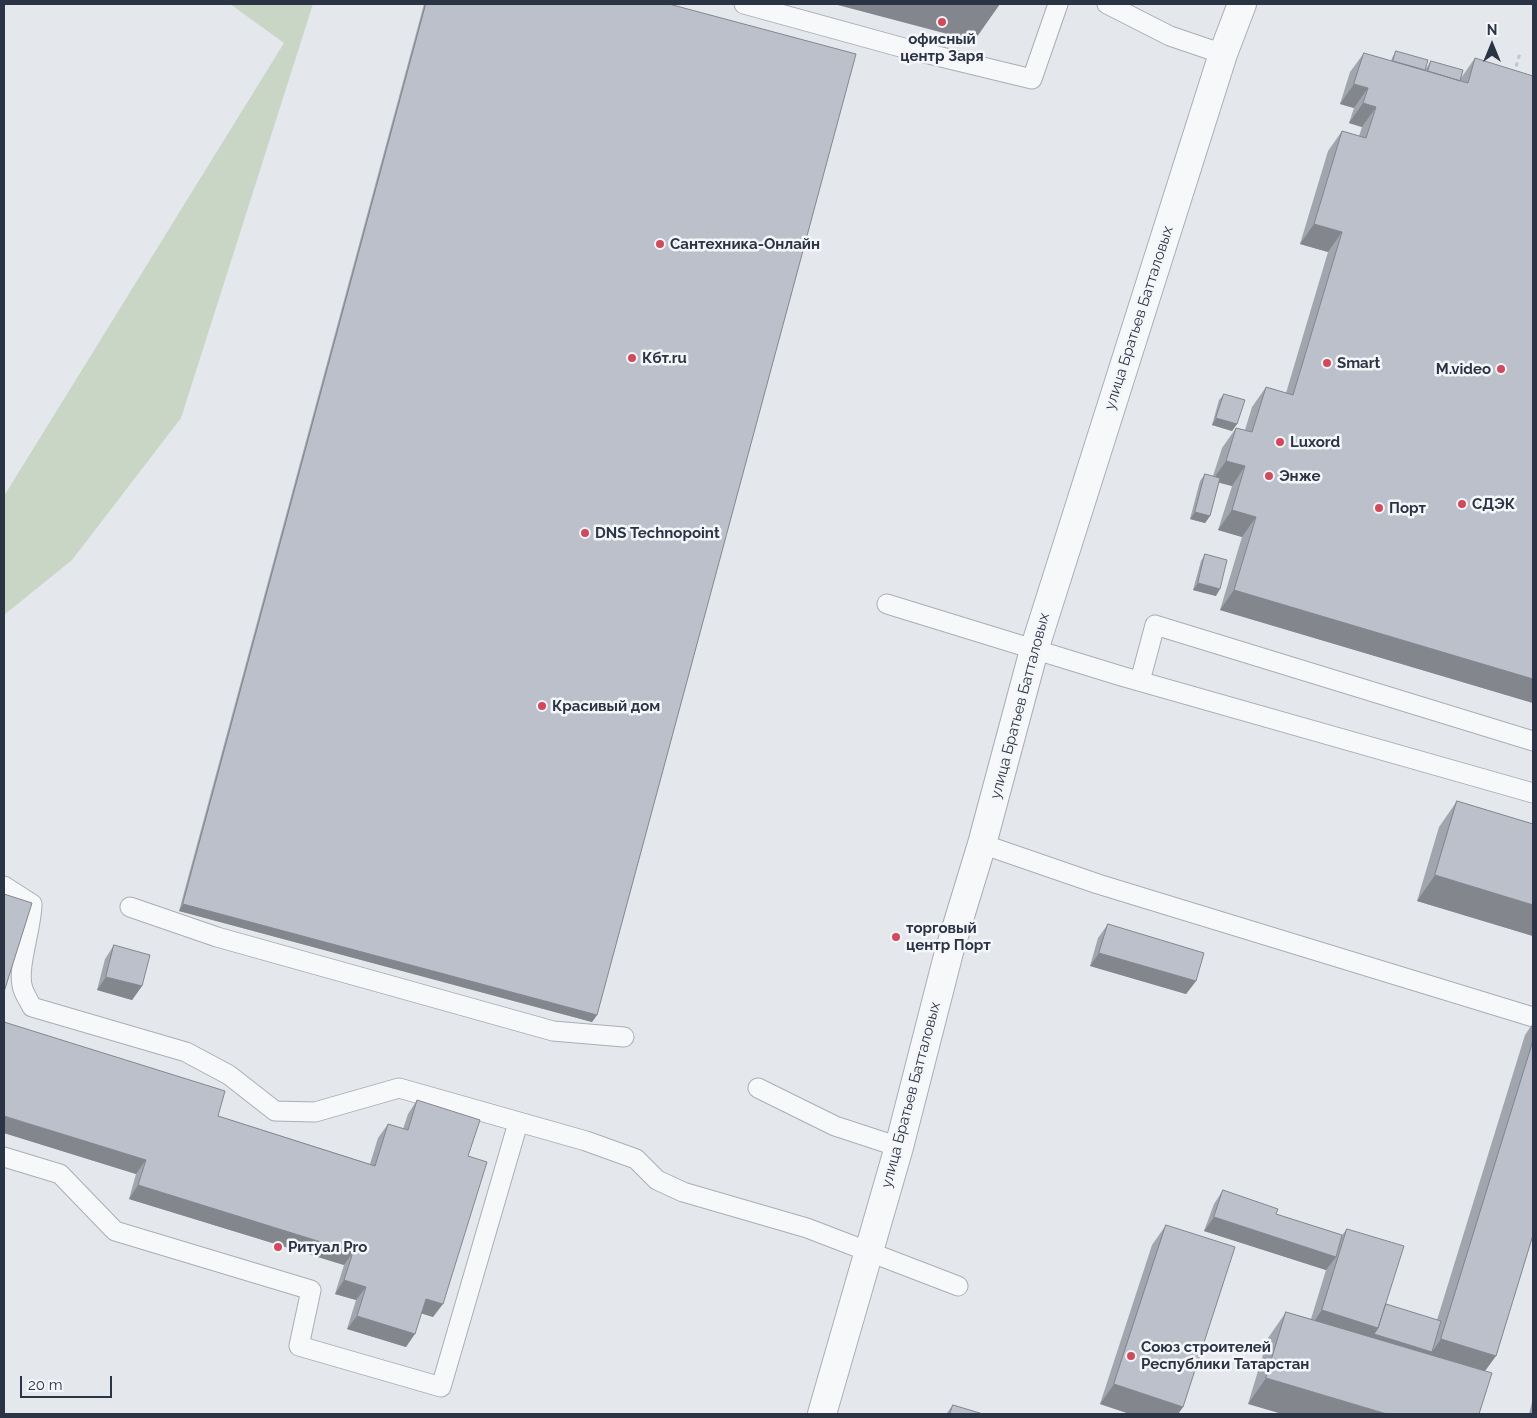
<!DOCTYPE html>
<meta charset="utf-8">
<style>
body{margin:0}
#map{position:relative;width:1537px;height:1418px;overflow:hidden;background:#e4e7ec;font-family:Raleway,sans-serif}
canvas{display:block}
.frame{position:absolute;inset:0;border:5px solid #2b3445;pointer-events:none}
.north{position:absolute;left:1467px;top:20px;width:50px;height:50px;-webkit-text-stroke:4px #f4f6f9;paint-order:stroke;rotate:0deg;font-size:14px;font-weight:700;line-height:20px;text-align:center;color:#2b3445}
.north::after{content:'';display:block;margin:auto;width:18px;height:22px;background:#2b3445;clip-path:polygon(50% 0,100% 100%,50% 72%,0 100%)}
.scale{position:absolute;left:20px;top:1376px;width:92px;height:22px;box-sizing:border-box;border:2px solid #2b3445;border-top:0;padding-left:6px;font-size:15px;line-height:18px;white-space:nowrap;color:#2b3445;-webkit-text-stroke:4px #f4f6f9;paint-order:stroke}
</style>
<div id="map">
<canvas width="1537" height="1418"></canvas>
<div class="frame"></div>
<div class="north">N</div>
<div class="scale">20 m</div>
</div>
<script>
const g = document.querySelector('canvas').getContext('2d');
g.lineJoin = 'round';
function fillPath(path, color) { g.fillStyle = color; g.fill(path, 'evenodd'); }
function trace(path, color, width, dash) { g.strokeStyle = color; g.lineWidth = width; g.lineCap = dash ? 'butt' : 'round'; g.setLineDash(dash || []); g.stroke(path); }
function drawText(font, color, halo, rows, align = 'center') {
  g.font = font + ' Raleway,sans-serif'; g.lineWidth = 5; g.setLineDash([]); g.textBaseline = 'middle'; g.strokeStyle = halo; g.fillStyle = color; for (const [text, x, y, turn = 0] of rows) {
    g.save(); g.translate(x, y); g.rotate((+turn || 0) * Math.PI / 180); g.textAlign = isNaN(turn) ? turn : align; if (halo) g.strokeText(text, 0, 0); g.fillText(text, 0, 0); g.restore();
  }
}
const green = new Path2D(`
 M 230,4 L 313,4 L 181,418 L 72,560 L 4,615 L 4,496 L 284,43 Z`);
const path = new Path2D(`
 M 1514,74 L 1520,53`);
const service = new Path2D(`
 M 744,4 L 904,48 L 1032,79 L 1058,4
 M 1107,4 L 1170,36 L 1223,54
 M 887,604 L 1121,676 L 1533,793
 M 1140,681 L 1155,625 L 1533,741
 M 982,844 L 1098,884 L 1533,1017
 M 4,886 L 32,904 C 32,928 16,969 23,989 C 25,995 29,1001 32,1007 L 186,1052 L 229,1075 L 275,1111 L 315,1112 L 399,1088 L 586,1141 L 636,1159 L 657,1180 L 683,1192 L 807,1228 L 958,1286
 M 130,907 L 217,937 L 553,1031 L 624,1037
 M 758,1088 L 835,1126 L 899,1147
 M 4,1157 L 60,1174 L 115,1231 L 311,1290 L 299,1346 L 441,1387 L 518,1123`);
const minor = new Path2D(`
 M 822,1414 L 899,1147 L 949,952 L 982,844 L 1034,650 L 1223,54 L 1242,4`);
const wall = new Path2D(`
 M 424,4 L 669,4 L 597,1015 L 592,1022 L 179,911 Z
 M 1396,51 L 1425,70 L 1431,61 L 1461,78 L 1475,58 L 1533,703 L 1220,610 L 1242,537 L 1218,530 L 1232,486 L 1219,482 L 1210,516 L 1205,523 L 1190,519 L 1200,481 L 1205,474 L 1213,476 L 1222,448 L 1236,428 L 1245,430 L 1252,407 L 1266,387 L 1286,393 L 1328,252 L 1300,244 L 1328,151 L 1342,131 L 1359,136 L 1362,127 L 1349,123 L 1354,108 L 1340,104 L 1350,72 L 1364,53 L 1391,61 L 1392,58 Z
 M 1224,394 L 1237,424 L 1232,431 L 1212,425 L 1219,400 Z
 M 1205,554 L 1216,596 L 1193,590 L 1201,561 Z
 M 1457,801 L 1533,824 L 1533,936 L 1417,901 L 1439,827 Z
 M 1108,924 L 1196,981 L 1186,994 L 1090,966 L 1098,938 Z
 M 114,945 L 142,986 L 132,1000 L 97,990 L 105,959 Z
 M 1533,1023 L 1533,1235 L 1496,1356 L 1248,1404 L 1268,1338 L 1286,1312 L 1311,1319 L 1326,1270 L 1204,1231 L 1214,1204 L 1223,1190 L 1276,1214 L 1342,1235 L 1347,1229 L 1386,1304 L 1437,1320 L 1525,1035 Z
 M 417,1100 L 468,1156 L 433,1317 L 421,1313 L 406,1347 L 347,1329 L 356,1300 L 335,1294 L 344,1265 L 129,1199 L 136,1174 L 4,1133 L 218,1116 L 370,1164 L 378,1138 L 388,1124 L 403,1129 L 408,1114 Z
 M 1166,1225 L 1183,1407 L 1178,1414 L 1130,1414 L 1100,1404 L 1152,1245 Z
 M 1533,1398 L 1533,1414 L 1529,1414 Z
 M 953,1405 L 983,1414 L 946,1414 Z`);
const shadedWall = new Path2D(`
 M 834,4 L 1000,4 L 974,41 Z
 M 1354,84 L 1368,88 L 1354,108 L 1340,104 Z
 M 1363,103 L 1376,107 L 1362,127 L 1349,123 Z
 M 1314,224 L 1342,232 L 1328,252 L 1300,244 Z
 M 1216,418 L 1237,424 L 1232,431 L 1212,425 Z
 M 1226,461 L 1245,466 L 1232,486 L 1212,481 Z
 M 1232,510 L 1256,517 L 1242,537 L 1218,530 Z
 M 1195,512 L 1210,516 L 1205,523 L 1190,519 Z
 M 1198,583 L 1220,589 L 1216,596 L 1193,590 Z
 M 1234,590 L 1533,679 L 1533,703 L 1220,610 Z
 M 1435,875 L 1533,905 L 1533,936 L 1417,901 Z
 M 183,904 L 597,1015 L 592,1022 L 179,911 Z
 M 1099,953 L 1196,981 L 1186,994 L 1090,966 Z
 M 106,977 L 142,986 L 132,1000 L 97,990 Z
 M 4,1116 L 146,1160 L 136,1174 L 4,1133 Z
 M 138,1185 L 353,1252 L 344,1265 L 129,1199 Z
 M 1214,1217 L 1336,1257 L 1326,1270 L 1204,1231 Z
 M 344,1280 L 366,1287 L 356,1300 L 335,1294 Z
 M 426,1299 L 443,1304 L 433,1317 L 417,1312 Z
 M 1322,1310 L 1378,1328 L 1432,1352 L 1441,1339 L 1496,1356 L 1477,1382 L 1308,1330 Z
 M 357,1316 L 415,1334 L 406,1347 L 347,1329 Z
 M 1266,1378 L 1387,1414 L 1282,1414 L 1248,1404 Z
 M 1114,1384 L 1183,1407 L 1178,1414 L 1130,1414 L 1100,1404 Z`);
const building = new Path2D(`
 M 426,4 L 669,4 L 856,54 L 597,1015 L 183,904 Z
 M 1396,51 L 1428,60 L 1425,70 L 1393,61 Z
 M 1364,53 L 1468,83 L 1475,58 L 1533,76 L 1533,679 L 1234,590 L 1256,517 L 1232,510 L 1245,466 L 1226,461 L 1236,428 L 1252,432 L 1266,387 L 1293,395 L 1342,232 L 1314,224 L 1342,131 L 1366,138 L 1376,107 L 1363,103 L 1368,88 L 1354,84 Z
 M 1431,61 L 1463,70 L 1460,81 L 1428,71 Z
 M 1224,394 L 1245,400 L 1237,424 L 1216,418 Z
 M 1205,474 L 1220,478 L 1210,516 L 1195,512 Z
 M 1205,554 L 1227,560 L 1220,589 L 1198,583 Z
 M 1457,801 L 1533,824 L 1533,905 L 1435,875 Z
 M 4,894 L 32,903 L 4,992 Z
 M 1108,924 L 1204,953 L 1196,981 L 1099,953 Z
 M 114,945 L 150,955 L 142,986 L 106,977 Z
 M 4,1022 L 225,1091 L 218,1116 L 375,1166 L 388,1124 L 408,1130 L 417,1100 L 480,1120 L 468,1156 L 487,1162 L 443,1304 L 426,1299 L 415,1334 L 357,1316 L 366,1287 L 344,1280 L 353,1252 L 138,1185 L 146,1160 L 4,1116 Z
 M 1533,1041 L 1533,1235 L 1496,1356 L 1441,1339 Z
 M 1223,1190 L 1278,1209 L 1276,1214 L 1342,1235 L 1336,1257 L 1214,1217 Z
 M 1166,1225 L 1235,1247 L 1183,1407 L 1114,1384 Z
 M 1347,1229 L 1404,1246 L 1378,1328 L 1322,1310 Z
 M 1386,1304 L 1441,1321 L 1432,1352 L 1374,1334 L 1378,1328 Z
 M 1286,1312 L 1492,1373 L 1479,1414 L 1387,1414 L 1266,1378 Z
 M 953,1405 L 983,1414 L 950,1414 Z`);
const markers = [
 [942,22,5,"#d1495b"],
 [660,244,5,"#d1495b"],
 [632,358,5,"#d1495b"],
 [1327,363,5,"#d1495b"],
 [1501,369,5,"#d1495b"],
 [1280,442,5,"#d1495b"],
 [1269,476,5,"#d1495b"],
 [1462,504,5,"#d1495b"],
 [1379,508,5,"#d1495b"],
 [585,533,5,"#d1495b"],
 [542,706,5,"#d1495b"],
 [896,937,5,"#d1495b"],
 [278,1247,5,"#d1495b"],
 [1131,1356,5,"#d1495b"]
];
const poiNames = [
 ["офисный",942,39,"center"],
 ["центр Заря",942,56,"center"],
 ["Сантехника-Онлайн",670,244],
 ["Кбт.ru",642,358],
 ["Smart",1337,363],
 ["M.video",1491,369,"right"],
 ["Luxord",1290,442],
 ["Энже",1279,476],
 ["СДЭК",1472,504],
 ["Порт",1389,508],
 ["DNS Technopoint",595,533],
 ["Красивый дом",552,706],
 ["торговый",906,928],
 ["центр Порт",906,945],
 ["Ритуал Pro",288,1247],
 ["Союз строителей",1141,1347],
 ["Республики Татарстан",1141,1364]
];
const streetNames = [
 ["улица Братьев Батталовых",1139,318,-72],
 ["улица Братьев Батталовых",1020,706,-75],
 ["улица Братьев Батталовых",911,1095,-75]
];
fillPath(green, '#c9d6c5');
trace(service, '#a9aeb7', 21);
trace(minor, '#a9aeb7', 30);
trace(path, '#c2c5cb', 3, [4, 4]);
trace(service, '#f7f8fa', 19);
trace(minor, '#f7f8fa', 28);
fillPath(wall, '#a1a5ae');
fillPath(shadedWall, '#83868d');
fillPath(building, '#bbc0ca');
trace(building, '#83868d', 1);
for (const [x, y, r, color] of markers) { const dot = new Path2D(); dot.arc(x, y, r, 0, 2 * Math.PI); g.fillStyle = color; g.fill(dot); trace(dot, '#f4f6f9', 2); }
drawText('bold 15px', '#2b3445', '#f4f6f9', poiNames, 'left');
drawText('15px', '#2b3445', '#f4f6f9', streetNames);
</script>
